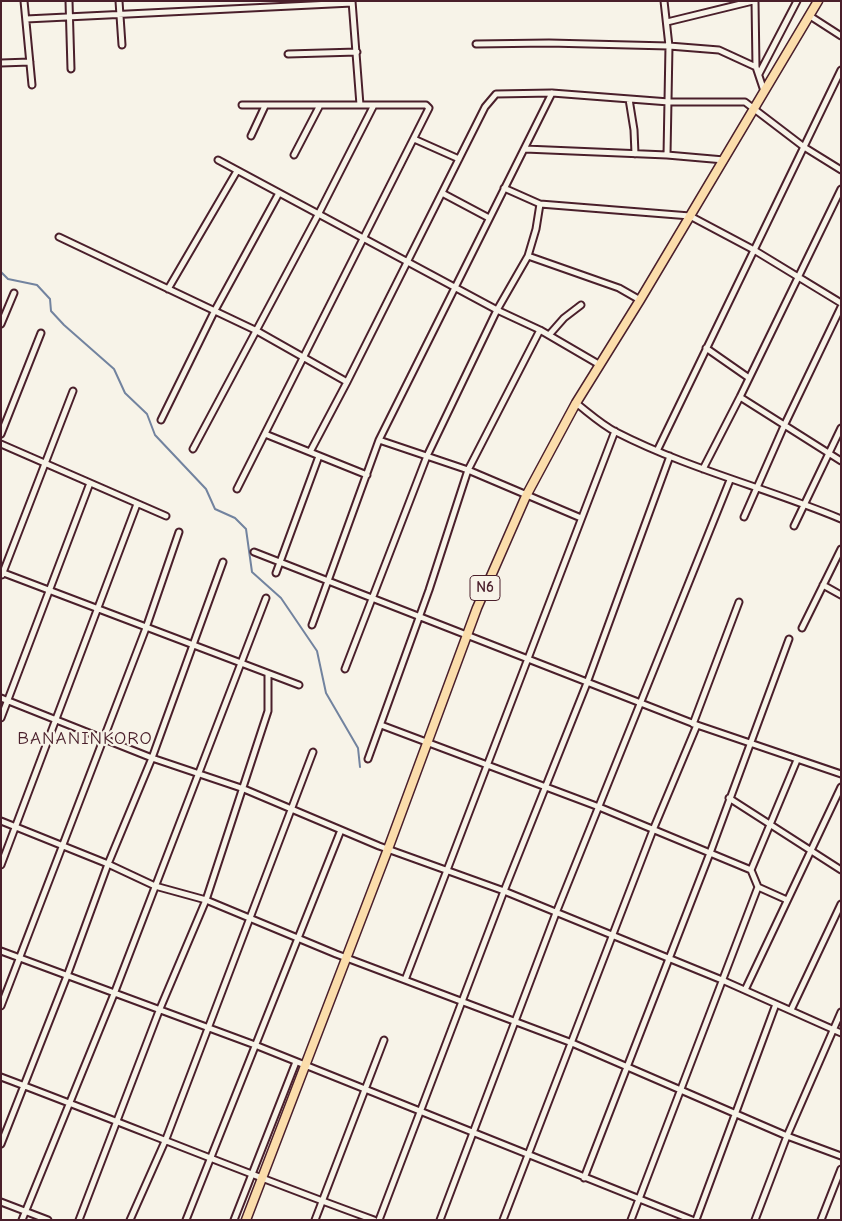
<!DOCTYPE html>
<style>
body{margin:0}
#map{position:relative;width:842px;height:1221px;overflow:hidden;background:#f7f3e8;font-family:"Comic Neue",sans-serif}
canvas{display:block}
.frame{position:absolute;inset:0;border:2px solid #4a1f2b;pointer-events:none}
</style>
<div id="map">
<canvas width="842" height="1221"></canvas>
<div class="frame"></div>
</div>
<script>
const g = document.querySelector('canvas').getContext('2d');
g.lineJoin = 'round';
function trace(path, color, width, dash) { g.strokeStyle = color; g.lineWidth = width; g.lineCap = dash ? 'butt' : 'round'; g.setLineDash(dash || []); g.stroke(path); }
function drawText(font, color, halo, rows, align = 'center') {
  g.font = font + ' "Comic Neue",sans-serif'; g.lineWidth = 4.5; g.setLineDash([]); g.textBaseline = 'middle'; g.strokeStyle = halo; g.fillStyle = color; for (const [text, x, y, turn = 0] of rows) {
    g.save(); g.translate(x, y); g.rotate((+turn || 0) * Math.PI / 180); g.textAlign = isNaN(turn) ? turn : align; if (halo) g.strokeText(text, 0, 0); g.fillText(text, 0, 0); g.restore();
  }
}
const stream = new Path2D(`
 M 1,272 L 8,279 L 37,285 L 50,299 L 51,311 L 64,325 L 114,369 L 125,393 L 147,414 L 155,435 L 206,489 L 215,509 L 235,518 L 246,529 L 252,572 L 281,598 L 317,651 L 326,693 L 358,748 L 360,767`);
const minor = new Path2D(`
 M 24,1 L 32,85
 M 69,1 L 71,69
 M 119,1 L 122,45
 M 352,1 L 360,105
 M 664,1 L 669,46 L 667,155
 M 755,1 L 756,67 L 764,91
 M 810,16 L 841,36
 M 26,19 L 352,3
 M 667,22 L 753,1
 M 476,44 L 549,43 L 669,46 L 719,50 L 756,67
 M 288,54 L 357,52
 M 1,63 L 30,62
 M 759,74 L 797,1
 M 629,99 L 634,130 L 635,154
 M 251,136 L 265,106
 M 414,139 L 459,159
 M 525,149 L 667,155 L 724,160
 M 294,155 L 319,107
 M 218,160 L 497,310 L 540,330 L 600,365
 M 504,188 L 540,204 L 690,216 L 754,250 L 841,303
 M 442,193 L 489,218
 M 59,237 L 257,331 L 347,382
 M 528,256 L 619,288 L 640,300
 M 168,289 L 237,171
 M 1,324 L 14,293
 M 549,335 L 564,318 L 581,305
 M 706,348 L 749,378
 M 740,397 L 841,461
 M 576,403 C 589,413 602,425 616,432 C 688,469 767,488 841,519
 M 161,420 L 214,312 L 279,193
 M 1,434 L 41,333
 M 265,434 L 367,475
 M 379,440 L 468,470 L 581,518
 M 1,444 L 166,516
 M 193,449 L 319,213 L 374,105
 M 657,451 L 841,70
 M 310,452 L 347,382 L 485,107 L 496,94 L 552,93 L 669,102 L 745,102 L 804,147 L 841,170
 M 703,469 L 740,397 L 841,189
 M 237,489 L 429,108 L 426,105 L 242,105
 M 744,517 L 784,426 L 841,307
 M 794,526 L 841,428
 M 254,552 L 697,725 L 841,774
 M 1,572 L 299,685
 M 276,573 L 319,456
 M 2,575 L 73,391
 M 823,585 L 841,595
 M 312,625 L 379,440 L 552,93
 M 802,628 L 841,549
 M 345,669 L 427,456 L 497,310 L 528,256 L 536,229 L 540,204
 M 1,698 L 152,758 L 244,789 L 379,846 L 504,891 L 722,980 L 841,1033
 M 1,718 L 90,483
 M 693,724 L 739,602
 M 381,725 L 599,807 L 751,870
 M 368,759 L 429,590 L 468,470 L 540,330
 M 729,798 L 841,870
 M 1,821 L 108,864 L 155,886 L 206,900 L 336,954 L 572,1043 L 787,1136 L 841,1156
 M 1,865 L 137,504
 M 787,900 L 758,887 L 751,870 L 797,760
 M 1,951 L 255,1045 L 692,1220
 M 405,980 L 615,431
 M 745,990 L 841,787
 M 1,1006 L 146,628 L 179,532
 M 791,1010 L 841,904
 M 1,1077 C 126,1124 249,1175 374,1220
 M 1,1144 L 67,976 L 108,864 L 152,758 L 223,562
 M 584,1178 L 710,853 L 789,639
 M 1,1202 L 48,1220
 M 22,1220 L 114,994 L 266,598
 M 79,1220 L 159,1011 L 206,900 L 268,711 L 268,675
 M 130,1220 L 166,1139 L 313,752
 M 186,1220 L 341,830
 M 234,1220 L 296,1062
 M 315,1220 L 384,1040
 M 379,1220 L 504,891 L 587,683 L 670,456
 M 440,1220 L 556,913 L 730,480
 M 503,1220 L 653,830 L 697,725
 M 631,1220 L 758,887
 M 696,1220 L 776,1004
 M 755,1220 L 787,1136 L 841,1012
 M 821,1220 L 841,1169`);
const trunk = new Path2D(`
 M 246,1220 L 388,849 L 477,608 L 526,496 L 576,403 L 640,300 L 818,1`);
const shields = [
 [485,588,30]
];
const shieldNames = [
 ["N6",485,588]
];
const quarterNames = [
 ["BANANINKORO",85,739]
];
trace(stream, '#72839f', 2);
trace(minor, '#4a1f2b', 9);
trace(trunk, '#4a1f2b', 11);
trace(minor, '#f7f3e8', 5);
trace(trunk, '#fbddab', 8);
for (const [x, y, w] of shields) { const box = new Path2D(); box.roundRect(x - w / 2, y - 12.5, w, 25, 4); g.fillStyle = '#f7f3e8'; g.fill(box); trace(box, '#4a1f2b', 1); }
drawText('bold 15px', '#4a1f2b', null, shieldNames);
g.letterSpacing = '1px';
drawText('19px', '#4a1f2b', '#f7f3e8', quarterNames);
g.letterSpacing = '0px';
</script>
